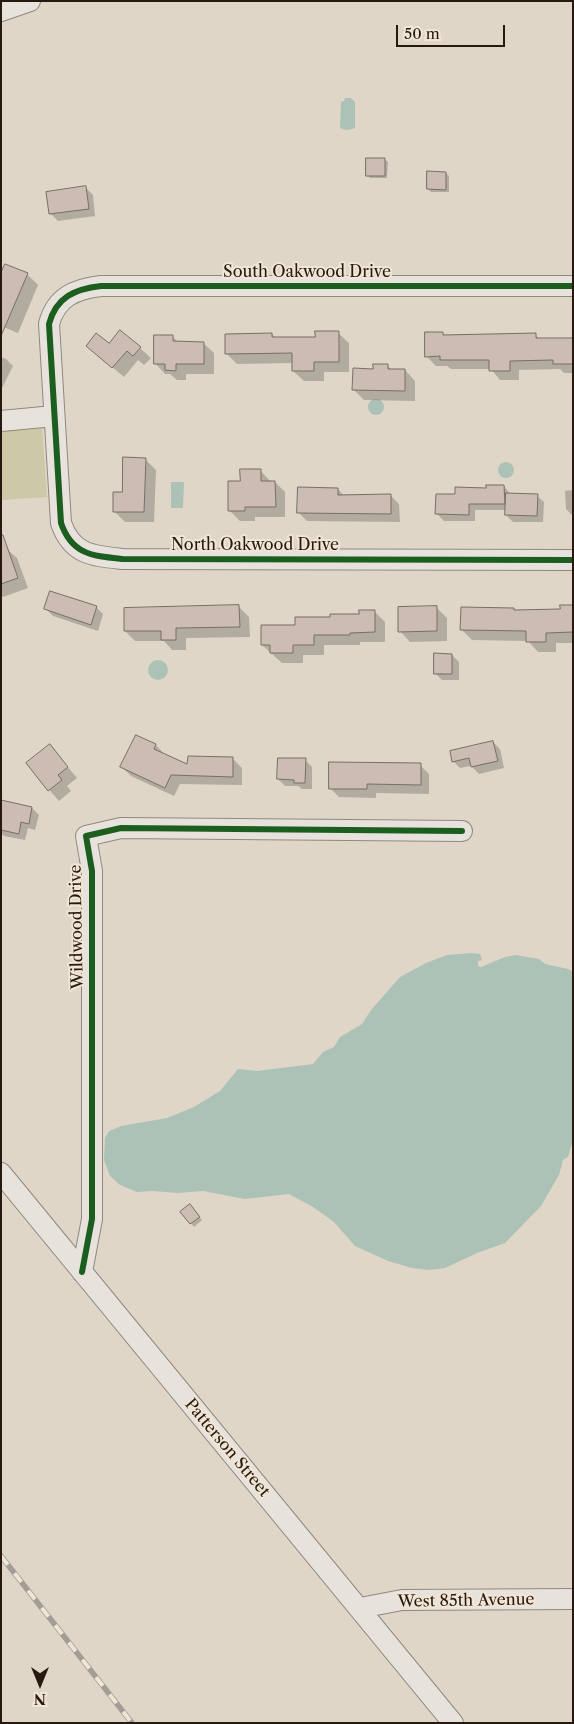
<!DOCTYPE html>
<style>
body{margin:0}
#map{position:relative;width:574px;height:1724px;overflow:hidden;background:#dfd6c8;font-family:"Libre Caslon Text",serif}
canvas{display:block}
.frame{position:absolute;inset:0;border:2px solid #271910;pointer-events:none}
.north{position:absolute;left:15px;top:1659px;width:50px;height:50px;-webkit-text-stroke:4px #f1e6d5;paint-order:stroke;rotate:180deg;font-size:14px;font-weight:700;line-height:20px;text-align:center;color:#271910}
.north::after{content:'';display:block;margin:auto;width:18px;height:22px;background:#271910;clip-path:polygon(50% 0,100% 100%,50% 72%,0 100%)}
.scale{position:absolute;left:396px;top:25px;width:109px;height:22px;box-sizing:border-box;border:2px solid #271910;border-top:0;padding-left:6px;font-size:15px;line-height:18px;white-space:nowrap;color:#271910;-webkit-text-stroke:4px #f1e6d5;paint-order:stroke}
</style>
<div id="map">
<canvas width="574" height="1724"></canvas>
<div class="frame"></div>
<div class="north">N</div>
<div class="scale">50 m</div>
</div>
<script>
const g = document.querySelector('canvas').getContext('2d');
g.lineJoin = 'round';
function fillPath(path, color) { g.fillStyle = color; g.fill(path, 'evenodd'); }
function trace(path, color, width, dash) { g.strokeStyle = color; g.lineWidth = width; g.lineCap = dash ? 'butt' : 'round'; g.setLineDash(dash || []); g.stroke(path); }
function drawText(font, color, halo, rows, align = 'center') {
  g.font = font + ' "Libre Caslon Text",serif'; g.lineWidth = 4; g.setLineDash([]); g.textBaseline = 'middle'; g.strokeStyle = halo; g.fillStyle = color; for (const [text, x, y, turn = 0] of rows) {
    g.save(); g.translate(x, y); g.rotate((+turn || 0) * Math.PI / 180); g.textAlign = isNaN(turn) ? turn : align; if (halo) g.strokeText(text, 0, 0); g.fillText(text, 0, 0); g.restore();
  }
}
const green = new Path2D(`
 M 42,427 L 47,497 L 1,500 L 1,429 Z`);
const water = new Path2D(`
 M 345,98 L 351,98 L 355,102 L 355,128 C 350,130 345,131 340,128 L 341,102 L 344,101 Z
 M368 407a8 8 0 1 1 16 0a8 8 0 1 1-16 0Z
 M498 470a8 8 0 1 1 16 0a8 8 0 1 1-16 0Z
 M 171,482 L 184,482 L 183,508 L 171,508 Z
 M148 670a10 10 0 1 1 20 0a10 10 0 1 1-20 0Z
 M 471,953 L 480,954 L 482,960 L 478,961 L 478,966 L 481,967 L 505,957 L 516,955 L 539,959 L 545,964 L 568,969 L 573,972 L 573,1140 L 568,1157 L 563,1160 L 559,1175 L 541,1206 L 505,1243 L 477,1253 L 445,1268 L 428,1270 L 412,1268 L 388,1261 L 355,1246 L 334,1222 L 313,1207 L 289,1194 L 245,1199 L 203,1191 L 178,1193 L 152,1191 L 137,1192 L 120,1185 L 110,1176 L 104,1160 L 105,1138 L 109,1131 L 121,1126 L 167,1118 L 194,1107 L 220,1091 L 238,1069 L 257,1071 L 313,1064 L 323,1052 L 334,1047 L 340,1037 L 362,1024 L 371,1010 L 400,977 L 426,963 L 447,955 Z`);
const shadow = new Path2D(`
 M 384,159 L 388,162 L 387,178 L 370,178 L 367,175 Z
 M 446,173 L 449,176 L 449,192 L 431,192 L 428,189 Z
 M 86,188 L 93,195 L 95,216 L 58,221 L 51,214 Z
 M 6,265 L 27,274 L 38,285 L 18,333 L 1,326 Z
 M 338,333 L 349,343 L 349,372 L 324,372 L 324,381 L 304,381 L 293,371 L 293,363 L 237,364 L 227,354 L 272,334 L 276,338 L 316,338 Z
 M 443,333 L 446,336 L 535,335 L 540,339 L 573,339 L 573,373 L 564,373 L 560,369 L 519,370 L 519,380 L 500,380 L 491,369 L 451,369 L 447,366 L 436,366 L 426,356 Z
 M 172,336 L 179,343 L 203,343 L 214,353 L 214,374 L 186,374 L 186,380 L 177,380 L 170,374 L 165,374 L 155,363 Z
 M 109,345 L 140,348 L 151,358 L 144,365 L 138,360 L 124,377 L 87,346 Z
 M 1,357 L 6,359 L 13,366 L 1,390 Z
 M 388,366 L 392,370 L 405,370 L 415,381 L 415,401 L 364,400 L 354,390 L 374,370 Z
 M 145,459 L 156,470 L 154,522 L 125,522 L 114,511 Z
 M 260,470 L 271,482 L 275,482 L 285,492 L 285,517 L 255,517 L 255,521 L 240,521 L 229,510 L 242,482 Z
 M 504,486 L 511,495 L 537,496 L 544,502 L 543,522 L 513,522 L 506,515 L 507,510 L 475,510 L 475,521 L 444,521 L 437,514 L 456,495 Z
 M 338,489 L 344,496 L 390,495 L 399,504 L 400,522 L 307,521 L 298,512 Z
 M 573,490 L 573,516 L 566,509 L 565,491 Z
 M 1,544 L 17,558 L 28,588 L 3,597 L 1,595 Z
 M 573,606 L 573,643 L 556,643 L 556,652 L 538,652 L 528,641 L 472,640 L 462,630 L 513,609 L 515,611 L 561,611 Z
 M 96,607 L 103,614 L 98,631 L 53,616 L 46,609 Z
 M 239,607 L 249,617 L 250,637 L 186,638 L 186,650 L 172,650 L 164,641 L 135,641 L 125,631 Z
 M 436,607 L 447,618 L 447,641 L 410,642 L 400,631 Z
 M 374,611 L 385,622 L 385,642 L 360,642 L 360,645 L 324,645 L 324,655 L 303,655 L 303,663 L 282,663 L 262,645 L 296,626 Z
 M 452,655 L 459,662 L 459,680 L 442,680 L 435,673 Z
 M 136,736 L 156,745 L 165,755 L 189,766 L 233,759 L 242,768 L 242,785 L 180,784 L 174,796 L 131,776 L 122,767 Z
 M 493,742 L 500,749 L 504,768 L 479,774 L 471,766 L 460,768 L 453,761 Z
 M 50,746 L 77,778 L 67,786 L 71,791 L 59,801 L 27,764 Z
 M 305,760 L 312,767 L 312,789 L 302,789 L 298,786 L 285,786 L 278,779 Z
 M 420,765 L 429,774 L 429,794 L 376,793 L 376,798 L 339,797 L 330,788 Z
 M 32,808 L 39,815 L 35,830 L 28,828 L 25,840 L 4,836 L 1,833 L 1,810 Z
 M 193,1209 L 202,1220 L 194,1227 L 182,1212 Z`);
const building = new Path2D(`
 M 366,158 L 385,158 L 385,176 L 366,176 Z
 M 427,171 L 446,172 L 446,190 L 427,189 Z
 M 86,186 L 89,209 L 49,214 L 46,192 Z
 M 5,264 L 28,273 L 1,336 L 1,273 Z
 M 120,330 L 141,347 L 133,356 L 127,351 L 112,368 L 86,346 L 96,333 L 109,343 Z
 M 315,331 L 339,331 L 339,362 L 314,362 L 314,371 L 292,371 L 292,353 L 225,354 L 225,334 L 272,333 L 272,337 L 315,337 Z
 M 425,332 L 443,332 L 443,335 L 536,333 L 536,338 L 573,338 L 573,364 L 553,364 L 553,360 L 510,361 L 510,371 L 489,371 L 489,360 L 440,360 L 440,356 L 425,357 Z
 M 154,335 L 173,335 L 173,341 L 204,342 L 204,364 L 176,364 L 176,371 L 165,370 L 165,364 L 154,364 Z
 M 373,364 L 388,364 L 388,369 L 405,369 L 405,391 L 352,390 L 353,368 L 373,369 Z
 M 123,457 L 146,458 L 144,512 L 113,512 L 113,492 L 122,492 Z
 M 240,469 L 261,469 L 261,481 L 275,481 L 276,507 L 245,507 L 245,511 L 228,511 L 228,481 L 240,481 Z
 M 486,485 L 504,485 L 505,504 L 469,504 L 469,515 L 435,514 L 436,494 L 455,494 L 455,487 L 486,488 Z
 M 298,487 L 338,488 L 338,495 L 391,494 L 391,514 L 297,513 Z
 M 506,493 L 538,494 L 537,516 L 505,515 Z
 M 1,535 L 3,535 L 18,578 L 1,584 Z
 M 50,591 L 97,606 L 91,625 L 44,609 Z
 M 239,605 L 240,627 L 176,628 L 176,640 L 161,640 L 161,631 L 124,631 L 124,608 Z
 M 560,605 L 573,605 L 573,632 L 546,633 L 546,642 L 526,642 L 526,631 L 460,630 L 461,607 L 514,608 L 514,610 L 560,609 Z
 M 437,606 L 437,631 L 398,632 L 398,607 Z
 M 359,610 L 375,610 L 375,632 L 350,633 L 350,635 L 314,635 L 314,645 L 293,645 L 293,653 L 270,653 L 270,645 L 261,645 L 261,625 L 295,625 L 295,617 L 330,617 L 330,614 L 359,614 Z
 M 434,653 L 452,654 L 452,674 L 434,674 Z
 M 136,735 L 156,744 L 154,749 L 187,764 L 188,756 L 233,757 L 233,777 L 171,775 L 165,788 L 120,767 Z
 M 493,741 L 498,761 L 471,767 L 469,758 L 452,762 L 450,751 Z
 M 50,744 L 68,767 L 58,775 L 62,780 L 48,791 L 26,763 Z
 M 278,758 L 306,758 L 305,783 L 294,783 L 294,780 L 277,779 Z
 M 329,762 L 421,763 L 421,785 L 367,784 L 367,789 L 329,789 Z
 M 1,800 L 32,807 L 29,824 L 21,822 L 19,834 L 1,830 Z
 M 190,1204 L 200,1217 L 190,1224 L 180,1212 Z`);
const minor = new Path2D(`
 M 1,11 L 30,1
 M 573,286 L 101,286 C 75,289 56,297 49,324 L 61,523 C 72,555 93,556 123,559 L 573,560
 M 1,421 L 54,416
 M 1,1173 L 453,1723
 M 82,1272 L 92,1219 L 92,871 L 86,836 L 121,828 L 462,831
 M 360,1608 L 402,1600 L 573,1599`);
const rail = new Path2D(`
 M 1,1556 L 132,1723`);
const cycleway = new Path2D(`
 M 573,286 L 101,286 C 75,289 56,297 49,324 L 61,523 C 72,555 93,556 123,559 L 573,560
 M 82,1272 L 92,1219 L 92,871 L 86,836 L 121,828 L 462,831`);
const streetNames = [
 ["South Oakwood Drive",307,272],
 ["North Oakwood Drive",255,545],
 ["Wildwood Drive",77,927,-91],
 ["Patterson Street",227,1448,50],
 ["West 85th Avenue",466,1601,-1]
];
fillPath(green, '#cdc8a7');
fillPath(water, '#adc2b7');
fillPath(shadow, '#0003');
fillPath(building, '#ccbcb1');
trace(building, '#766f67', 1);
trace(minor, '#908980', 22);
trace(minor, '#e7e2db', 20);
trace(rail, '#a39d97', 5.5);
trace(rail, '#f1e6d5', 4, [11]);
trace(cycleway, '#1b5e20', 6);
drawText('16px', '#271910', '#f1e6d5', streetNames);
</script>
